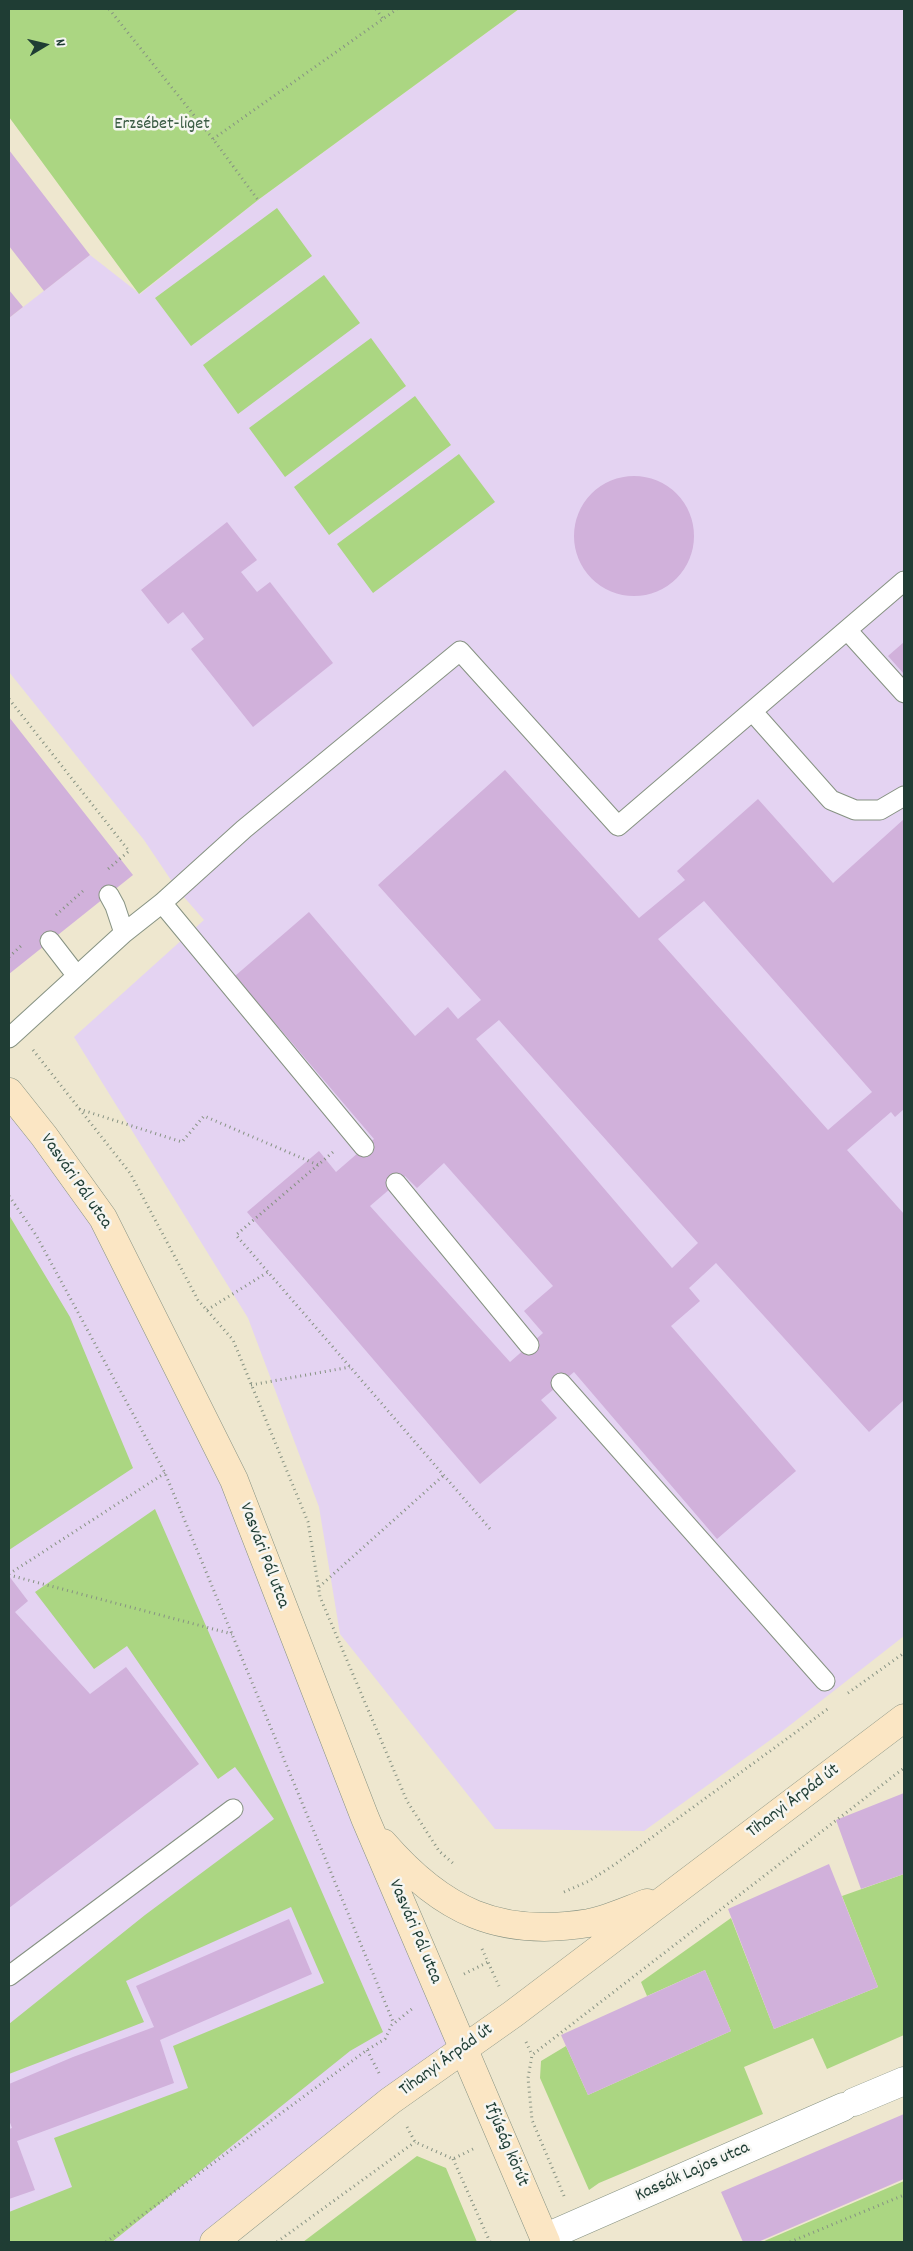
<!DOCTYPE html>
<meta charset="utf-8">
<style>
body{margin:0}
#map{position:relative;width:913px;height:2251px;overflow:hidden;background:#eee7cf;font-family:Dekko,sans-serif}
canvas{display:block}
.frame{position:absolute;inset:0;border:10px solid #1f3d34;pointer-events:none}
.north{position:absolute;left:20px;top:20px;width:50px;height:50px;-webkit-text-stroke:4px #f6f6f2;paint-order:stroke;rotate:81deg;font-size:14px;font-weight:700;line-height:20px;text-align:center;color:#1f3d34}
.north::after{content:'';display:block;margin:auto;width:18px;height:22px;background:#1f3d34;clip-path:polygon(50% 0,100% 100%,50% 72%,0 100%)}
</style>
<div id="map">
<canvas width="913" height="2251"></canvas>
<div class="frame"></div>
<div class="north">N</div>
</div>
<script>
const g = document.querySelector('canvas').getContext('2d');
g.lineJoin = 'round';
function fillPath(path, color) { g.fillStyle = color; g.fill(path, 'evenodd'); }
function trace(path, color, width, dash) { g.strokeStyle = color; g.lineWidth = width; g.lineCap = dash ? 'butt' : 'round'; g.setLineDash(dash || []); g.stroke(path); }
function drawText(font, color, halo, rows, align = 'center') {
  g.font = font + ' Dekko,sans-serif'; g.lineWidth = 5; g.setLineDash([]); g.textBaseline = 'middle'; g.strokeStyle = halo; g.fillStyle = color; for (const [text, x, y, turn = 0] of rows) {
    g.save(); g.translate(x, y); g.rotate((+turn || 0) * Math.PI / 180); g.textAlign = isNaN(turn) ? turn : align; if (halo) g.strokeText(text, 0, 0); g.fillText(text, 0, 0); g.restore();
  }
}
const built = new Path2D(`
 M 519,9 L 904,9 L 904,1636 L 780,1733 L 644,1831 L 495,1829 L 340,1634 L 319,1507 L 248,1318 L 74,1037 L 204,920 L 177,889 L 144,840 L 9,672 L 9,318 L 90,255 L 140,294 L 258,200 Z
 M 9,1092 L 44,1136 L 214,1442 L 464,2048 L 214,2242 L 9,2242 Z`);
const green = new Path2D(`
 M 9,9 L 519,9 L 258,200 L 139,294 L 9,117 Z
 M 277,208 L 312,256 L 191,346 L 155,298 Z
 M 324,275 L 360,323 L 238,414 L 203,365 Z
 M 371,338 L 406,386 L 285,477 L 249,428 Z
 M 415,396 L 451,445 L 329,535 L 294,487 Z
 M 459,454 L 495,502 L 373,593 L 337,544 Z
 M 9,1215 L 70,1317 L 133,1468 L 9,1550 Z
 M 155,1509 L 383,2032 L 350,2051 L 112,2242 L 9,2242 L 9,2212 L 72,2187 L 54,2138 L 188,2088 L 173,2046 L 324,1983 L 291,1907 L 126,1981 L 144,2022 L 9,2074 L 9,2024 L 145,1915 L 274,1819 L 235,1767 L 218,1779 L 127,1646 L 94,1669 L 35,1592 Z
 M 904,1874 L 904,2035 L 827,2069 L 813,2038 L 744,2067 L 763,2114 L 599,2183 L 589,2190 L 540,2078 L 541,2061 L 566,2046 L 588,2095 L 731,2031 L 705,1970 L 647,1996 L 641,1982 L 731,1918 L 774,2029 L 878,1987 L 842,1896 Z
 M 417,2156 L 446,2168 L 477,2242 L 303,2242 Z
 M 904,2181 L 904,2242 L 762,2242 Z`);
const building = new Path2D(`
 M 9,150 L 90,255 L 44,291 L 9,246 Z
 M 9,290 L 23,307 L 9,318 Z
 M574 536a60 60 0 1 1 120 0a60 60 0 1 1-120 0Z
 M 227,522 L 257,560 L 241,572 L 257,592 L 270,582 L 333,663 L 253,727 L 191,649 L 204,639 L 183,612 L 168,624 L 141,590 Z
 M 904,642 L 904,674 L 888,656 Z
 M 9,717 L 133,875 L 9,974 Z
 M 505,770 L 639,918 L 685,880 L 677,871 L 758,799 L 833,883 L 904,819 L 904,1109 L 895,1117 L 891,1112 L 847,1150 L 904,1214 L 904,1400 L 869,1432 L 716,1263 L 689,1288 L 700,1301 L 671,1326 L 796,1471 L 717,1539 L 574,1372 L 541,1400 L 557,1418 L 480,1484 L 247,1212 L 319,1151 L 336,1172 L 374,1139 L 235,976 L 309,912 L 415,1036 L 448,1007 L 458,1019 L 481,1000 L 378,885 ZM 704,901 L 872,1092 L 828,1130 L 658,939 ZM 499,1020 L 698,1243 L 672,1268 L 476,1039 ZM 444,1163 L 553,1286 L 524,1311 L 543,1333 L 510,1362 L 370,1206 L 405,1176 L 417,1188 Z
 M 9,1576 L 28,1601 L 15,1612 L 90,1694 L 126,1667 L 199,1764 L 9,1908 Z
 M 904,1793 L 904,1874 L 861,1889 L 836,1820 Z
 M 829,1864 L 878,1987 L 774,2029 L 728,1909 Z
 M 289,1919 L 312,1974 L 160,2040 L 174,2083 L 17,2141 L 35,2190 L 9,2199 L 9,2129 L 12,2128 L 9,2120 L 9,2084 L 73,2057 L 154,2027 L 136,1986 Z
 M 705,1970 L 731,2031 L 588,2095 L 561,2035 Z
 M 904,2114 L 904,2179 L 758,2242 L 743,2242 L 721,2192 Z`);
const path = new Path2D(`
 M 109,9 L 213,139 L 258,200
 M 376,9 L 383,19
 M 213,139 L 397,9
 M 9,699 L 129,851 L 108,869
 M 56,915 L 83,891
 M 9,957 L 23,944
 M 33,1050 L 130,1173 L 198,1300 L 233,1340 L 308,1522 L 320,1597 L 407,1801 L 439,1851 L 455,1865
 M 79,1109 L 182,1142 L 204,1116 L 318,1165 L 333,1152
 M 318,1165 L 236,1235 L 491,1530
 M 9,1196 L 36,1235 L 165,1473 L 394,2024
 M 207,1310 L 268,1272
 M 251,1385 L 350,1367
 M 9,1574 L 165,1473
 M 9,1575 L 232,1634
 M 319,1587 L 444,1475
 M 848,1693 L 904,1653
 M 564,1892 L 589,1881 L 614,1865 L 829,1708
 M 482,1949 L 499,1986
 M 464,1974 L 488,1962
 M 526,2042 L 532,2055
 M 367,2050 L 379,2073
 M 407,2127 L 415,2142 L 453,2159 L 473,2149
 M 453,2159 L 490,2242
 M 564,2196 L 532,2120 L 528,2078 L 532,2055 L 904,1768
 M 106,2242 L 367,2050 L 385,2039 L 392,2025 L 413,2008
 M 277,2242 L 415,2142
 M 790,2242 L 904,2195`);
const lane = new Path2D(`
 M 847,630 L 904,693
 M 752,711 L 831,800 L 855,810 L 880,810 L 904,796
 M 109,895 L 115,906 L 124,933
 M 162,903 L 364,1147
 M 50,941 L 77,976
 M 9,1038 L 124,933 L 162,903 L 244,829 L 460,651 L 618,826 L 904,581
 M 396,1183 L 529,1345
 M 561,1383 L 825,1681
 M 9,1976 L 233,1809`);
const street = new Path2D(`
 M 854,2102 L 904,2081
 M 544,2238 L 843,2107`);
const secondary = new Path2D(`
 M 9,1092 L 44,1136 L 103,1218 L 234,1480 L 365,1818 L 546,2242
 M 383,1843 C 442,1911 499,1938 589,1923 C 609,1919 628,1910 647,1903
 M 214,2242 L 390,2101 L 513,2014 L 904,1718`);
const parkNames = [
 ["Erzsébet-liget",162,126]
];
const streetNames = [
 ["Vasvári Pál utca",75,1182,55],
 ["Vasvári Pál utca",263,1556,69],
 ["Tihanyi Árpád út",794,1802,-37],
 ["Vasvári Pál utca",414,1932,67],
 ["Tihanyi Árpád út",447,2061,-36],
 ["Ifjúság körút",505,2145,67],
 ["Kassák Lajos utca",693,2173,-24]
];
fillPath(built, '#e4d3f2');
fillPath(green, '#abd682');
fillPath(building, '#d1b1db');
trace(lane, '#869282', 21);
trace(street, '#869282', 29);
trace(secondary, '#869282', 29);
trace(path, '#869282', 3, [1, 4]);
trace(lane, '#fff', 19);
trace(street, '#fff', 28);
trace(secondary, '#fbe6c4', 28);
drawText('18px', '#3b5c44', '#f6f6f2', parkNames);
drawText('18px', '#1f3d34', '#f6f6f2', streetNames);
</script>
